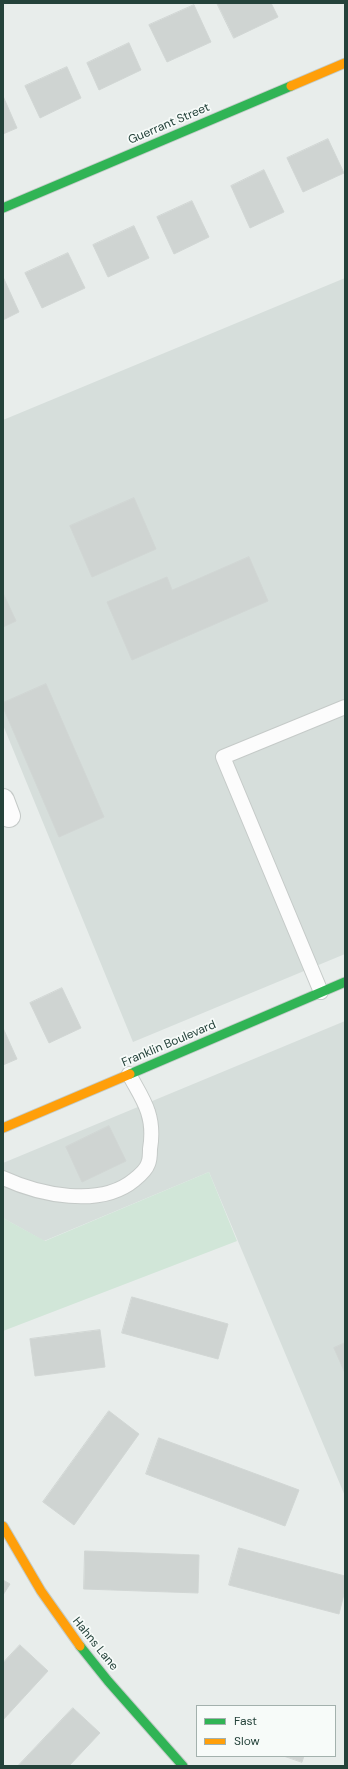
<!DOCTYPE html>
<style>
body{margin:0}
#map{position:relative;width:348px;height:1769px;overflow:hidden;background:#e8edeb;font-family:"DM Sans",sans-serif}
canvas{display:block}
.frame{position:absolute;inset:0;border:4px solid #24423a;pointer-events:none}
.legend{position:absolute;left:196px;top:1705px;width:140px;height:52px;box-sizing:border-box;background:#f7fbf9;border:1px solid #a3b1ad;margin:0;padding:5px 7px;list-style:none;font-size:12px;color:#24423a}
.legend li{display:flex;align-items:center;gap:8px;height:20px}
.legend b{width:20px;border:1px solid #a3b1ad}
</style>
<div id="map">
<canvas width="348" height="1769"></canvas>
<div class="frame"></div>
<ul class="legend">
<li><b style="height:5px;background:#30b455"></b>Fast</li>
<li><b style="height:5px;background:#ff9f0a"></b>Slow</li>
</ul>
</div>
<script>
const g = document.querySelector('canvas').getContext('2d');
g.lineJoin = 'round';
function fillPath(path, color) { g.fillStyle = color; g.fill(path, 'evenodd'); }
function trace(path, color, width, dash) { g.strokeStyle = color; g.lineWidth = width; g.lineCap = dash ? 'butt' : 'round'; g.setLineDash(dash || []); g.stroke(path); }
function drawText(font, color, halo, rows, align = 'center') {
  g.font = font + ' "DM Sans",sans-serif'; g.lineWidth = 3.5; g.setLineDash([]); g.textBaseline = 'middle'; g.strokeStyle = halo; g.fillStyle = color; for (const [text, x, y, turn = 0] of rows) {
    g.save(); g.translate(x, y); g.rotate((+turn || 0) * Math.PI / 180); g.textAlign = isNaN(turn) ? turn : align; if (halo) g.strokeText(text, 0, 0); g.fillText(text, 0, 0); g.restore();
  }
}
const built = new Path2D(`
 M 345,278 L 345,954 L 133,1042 L 3,725 L 3,420 Z
 M 345,1021 L 345,1496 L 209,1172 L 44,1241 L 3,1218 L 3,1163 Z`);
const green = new Path2D(`
 M 209,1172 L 237,1241 L 3,1331 L 3,1218 L 45,1241 Z`);
const building = new Path2D(`
 M 217,3 L 271,3 L 278,17 L 234,38 Z
 M 194,5 L 211,42 L 167,62 L 149,25 Z
 M 129,43 L 141,70 L 99,90 L 87,63 Z
 M 67,67 L 81,98 L 40,118 L 25,86 Z
 M 3,96 L 17,128 L 3,134 Z
 M 328,139 L 344,173 L 303,192 L 287,158 Z
 M 264,170 L 284,212 L 250,228 L 231,186 Z
 M 192,201 L 209,237 L 174,254 L 157,217 Z
 M 134,226 L 149,258 L 108,277 L 93,245 Z
 M 68,253 L 85,288 L 42,308 L 25,273 Z
 M 4,279 L 19,312 L 3,320 L 3,280 Z
 M 134,498 L 156,549 L 92,577 L 70,526 Z
 M 249,557 L 268,601 L 132,660 L 107,602 L 167,577 L 172,590 Z
 M 3,593 L 16,621 L 3,627 Z
 M 46,684 L 104,817 L 59,837 L 3,707 L 3,703 Z
 M 62,988 L 81,1028 L 49,1043 L 30,1003 Z
 M 3,1028 L 17,1059 L 3,1065 Z
 M 109,1126 L 126,1161 L 82,1182 L 66,1147 Z
 M 132,1297 L 228,1324 L 218,1359 L 122,1333 Z
 M 100,1330 L 105,1367 L 35,1376 L 30,1339 Z
 M 345,1343 L 345,1373 L 334,1348 Z
 M 109,1411 L 139,1434 L 74,1525 L 43,1502 Z
 M 159,1438 L 299,1490 L 285,1526 L 146,1474 Z
 M 239,1548 L 345,1576 L 345,1590 L 339,1614 L 229,1585 Z
 M 85,1551 L 199,1555 L 198,1593 L 84,1589 Z
 M 3,1580 L 10,1584 L 3,1595 Z
 M 20,1645 L 48,1671 L 3,1720 L 3,1663 Z
 M 73,1708 L 100,1733 L 69,1766 L 18,1766 Z
 M 284,1756 L 304,1756 L 302,1762 Z`);
const lane = new Path2D(`
 M 321,992 L 223,757 L 345,707
 M 3,1178 C 40,1195 100,1208 134,1180 C 139,1176 146,1170 148,1164 C 150,1160 150,1154 150,1149 C 152,1137 152,1124 148,1112 C 144,1099 135,1086 129,1074`);
const street = new Path2D(`
 M 3,800 L 9,816`);
const fast = new Path2D(`
 M 3,208 L 291,86
 M 130,1074 L 345,982
 M 80,1646 L 108,1681 L 183,1766`);
const slow = new Path2D(`
 M 291,86 L 345,63
 M 3,1128 L 130,1074
 M 3,1526 L 41,1591 L 80,1646`);
const streetNames = [
 ["Guerrant Street",169,124,-23],
 ["Franklin Boulevard",169,1044,-23],
 ["Hahns Lane",95,1644,51]
];
fillPath(built, '#d6dedb');
fillPath(green, '#d1e6d8');
fillPath(building, '#cfd4d2');
trace(building, '#d1d6d4', 1);
trace(lane, '#c5cac8', 16);
trace(street, '#c5cac8', 24);
trace(fast, '#c3cbc8', 11);
trace(slow, '#c3cbc8', 11);
trace(lane, '#fcfcfc', 14);
trace(street, '#fcfcfc', 22);
trace(fast, '#30b455', 9);
trace(slow, '#ff9f0a', 9);
drawText('12px', '#24423a', '#f7fbf9', streetNames);
</script>
